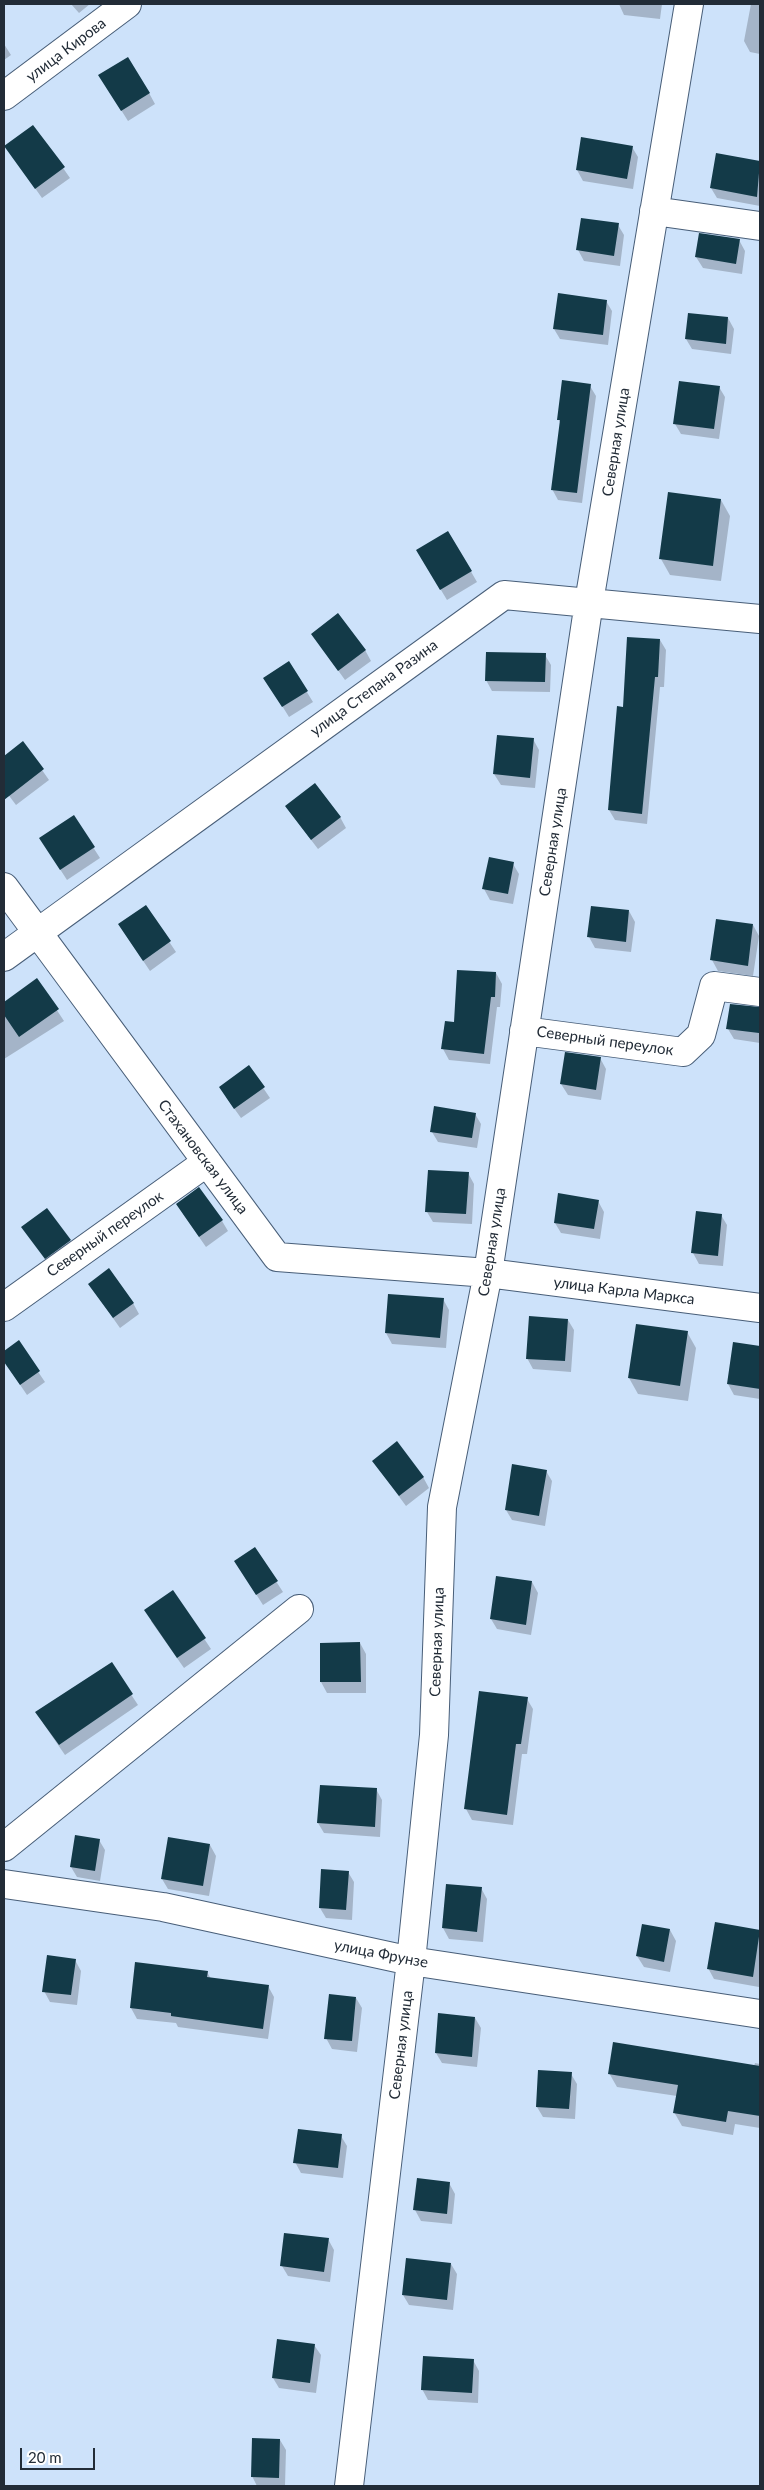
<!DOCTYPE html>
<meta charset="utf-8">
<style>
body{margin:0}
#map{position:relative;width:764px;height:2490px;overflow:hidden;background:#cde2fa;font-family:Lato,sans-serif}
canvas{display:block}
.frame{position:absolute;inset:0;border:5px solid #222c37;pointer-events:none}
.scale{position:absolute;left:20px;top:2448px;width:75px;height:22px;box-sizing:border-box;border:2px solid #222c37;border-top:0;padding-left:6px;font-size:15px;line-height:18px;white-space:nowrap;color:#222c37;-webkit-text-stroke:4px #fff;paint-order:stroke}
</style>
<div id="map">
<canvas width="764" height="2490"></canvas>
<div class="frame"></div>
<div class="scale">20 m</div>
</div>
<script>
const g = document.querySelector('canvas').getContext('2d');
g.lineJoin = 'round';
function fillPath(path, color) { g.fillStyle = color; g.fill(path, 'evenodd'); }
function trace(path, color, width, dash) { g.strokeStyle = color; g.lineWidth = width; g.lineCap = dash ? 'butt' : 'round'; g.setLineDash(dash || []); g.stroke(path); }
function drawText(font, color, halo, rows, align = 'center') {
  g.font = font + ' Lato,sans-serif'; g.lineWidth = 5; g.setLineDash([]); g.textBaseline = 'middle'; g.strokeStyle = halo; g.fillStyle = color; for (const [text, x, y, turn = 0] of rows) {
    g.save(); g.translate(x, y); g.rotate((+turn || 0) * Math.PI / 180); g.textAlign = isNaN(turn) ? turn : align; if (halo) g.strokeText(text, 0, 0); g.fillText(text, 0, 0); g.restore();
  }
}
const shadow = new Path2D(`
 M 71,4 L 90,4 L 79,13 Z
 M 619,4 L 662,4 L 660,19 L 624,15 Z
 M 751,4 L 760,4 L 760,54 L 750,52 L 744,41 Z
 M 4,44 L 11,55 L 4,60 Z
 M 106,86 L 149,93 L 155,104 L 128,121 Z
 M 6,147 L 63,168 L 70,178 L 42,198 Z
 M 632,147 L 638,157 L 633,189 L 583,181 L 577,170 Z
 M 717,155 L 760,163 L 760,206 L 717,198 L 711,188 Z
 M 618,225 L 624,235 L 620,266 L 584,261 L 578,250 Z
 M 739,240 L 745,251 L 742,274 L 703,268 L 696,257 Z
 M 606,301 L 612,311 L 608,345 L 560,339 L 554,329 Z
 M 728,318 L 734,329 L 731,354 L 692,349 L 686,339 Z
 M 590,386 L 596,396 L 582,503 L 558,500 L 552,489 L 561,424 L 558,419 Z
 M 719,387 L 725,397 L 719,439 L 681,434 L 675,424 Z
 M 669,493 L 721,500 L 730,516 L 721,581 L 670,575 L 661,559 Z
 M 448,532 L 477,582 L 447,600 L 417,550 Z
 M 312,634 L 365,650 L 371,661 L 345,680 Z
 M 660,640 L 666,650 L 664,687 L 660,687 L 647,824 L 615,820 L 609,810 L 624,708 Z
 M 545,655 L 551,665 L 550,692 L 492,691 L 486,680 Z
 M 289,663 L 313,702 L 289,717 L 271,688 Z
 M 498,736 L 533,739 L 539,750 L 535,788 L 501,785 L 494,774 Z
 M 23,743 L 49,780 L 16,805 L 4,789 L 4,758 Z
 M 286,807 L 340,817 L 346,828 L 318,849 Z
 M 73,816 L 100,858 L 67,880 L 47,849 Z
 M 513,864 L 519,874 L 513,904 L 490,900 L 484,889 Z
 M 146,907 L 176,952 L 150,971 L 119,925 Z
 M 629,911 L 635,922 L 631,952 L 595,948 L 589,937 Z
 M 753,925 L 759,936 L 753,976 L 718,971 L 712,960 Z
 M 496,973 L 502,984 L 500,1007 L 497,1007 L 490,1064 L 449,1060 L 443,1049 L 455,1023 Z
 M 37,980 L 64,1021 L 4,1059 L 4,1004 Z
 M 731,1005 L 760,1008 L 760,1043 L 734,1039 L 728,1029 Z
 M 566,1054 L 600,1058 L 606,1069 L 601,1100 L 568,1095 L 561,1084 Z
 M 249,1067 L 270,1098 L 241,1118 L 226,1097 Z
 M 475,1114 L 481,1124 L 477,1148 L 438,1142 L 432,1132 Z
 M 468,1173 L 474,1184 L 472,1224 L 433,1222 L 427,1212 Z
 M 598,1201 L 604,1212 L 600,1239 L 561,1233 L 555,1223 Z
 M 183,1214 L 222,1221 L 228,1231 L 206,1247 Z
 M 721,1215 L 727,1225 L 723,1266 L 699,1264 L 693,1253 Z
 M 23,1228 L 70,1241 L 76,1251 L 52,1268 Z
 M 96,1294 L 133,1303 L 139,1314 L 120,1328 Z
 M 443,1299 L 449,1310 L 446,1348 L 392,1344 L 386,1333 Z
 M 568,1320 L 574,1330 L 571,1372 L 533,1369 L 527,1358 Z
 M 687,1332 L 696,1348 L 688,1401 L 638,1394 L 629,1378 Z
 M 18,1342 L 45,1382 L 27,1395 L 4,1361 L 4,1353 Z
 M 734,1343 L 760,1347 L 760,1399 L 734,1395 L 728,1384 Z
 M 373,1461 L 423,1477 L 429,1488 L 406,1506 Z
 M 546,1471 L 552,1481 L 545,1526 L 512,1520 L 506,1510 Z
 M 255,1549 L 283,1592 L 263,1605 L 242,1572 Z
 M 532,1582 L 538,1593 L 531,1635 L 497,1629 L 491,1619 Z
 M 173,1592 L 211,1649 L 184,1668 L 151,1621 Z
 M 360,1643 L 366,1654 L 366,1693 L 327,1693 L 321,1682 L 321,1644 Z
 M 111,1664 L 138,1705 L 65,1755 L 43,1723 Z
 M 527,1699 L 533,1709 L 527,1754 L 522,1754 L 513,1825 L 472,1820 L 466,1809 Z
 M 376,1789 L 382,1800 L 380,1837 L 324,1833 L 318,1823 Z
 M 99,1840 L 105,1850 L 100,1881 L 77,1877 L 71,1867 Z
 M 210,1845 L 216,1856 L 209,1896 L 168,1889 L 162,1879 Z
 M 348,1872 L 354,1882 L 352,1920 L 326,1918 L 320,1908 Z
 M 481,1888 L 487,1899 L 483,1942 L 449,1939 L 443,1928 Z
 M 716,1923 L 760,1931 L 759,1987 L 714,1979 L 708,1968 Z
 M 670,1930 L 676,1941 L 670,1972 L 644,1967 L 637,1956 Z
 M 75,1960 L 81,1971 L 77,2005 L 50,2002 L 44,1991 Z
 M 207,1972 L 211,1979 L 268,1986 L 274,1997 L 268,2039 L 178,2027 L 176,2023 L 137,2019 L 131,2008 Z
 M 356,1998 L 362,2008 L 357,2052 L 332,2049 L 326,2038 Z
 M 475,2018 L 481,2028 L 477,2067 L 442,2063 L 436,2053 Z
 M 755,2063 L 760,2064 L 760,2128 L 735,2124 L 733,2135 L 682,2126 L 674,2112 L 677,2096 L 617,2087 L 609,2073 L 754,2066 Z
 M 571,2074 L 577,2084 L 575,2119 L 543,2117 L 537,2107 Z
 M 341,2136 L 347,2146 L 343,2178 L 301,2173 L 295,2162 Z
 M 449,2183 L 455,2194 L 452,2224 L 421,2221 L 415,2210 Z
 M 328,2239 L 334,2250 L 330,2282 L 288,2276 L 282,2266 Z
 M 451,2264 L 457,2274 L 453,2310 L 409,2305 L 403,2295 Z
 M 314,2345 L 321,2355 L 316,2393 L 279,2388 L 273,2378 Z
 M 473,2360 L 479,2371 L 478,2403 L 428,2400 L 422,2389 Z
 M 280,2440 L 286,2450 L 285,2486 L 257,2486 L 252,2476 Z`);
const building = new Path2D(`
 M 128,57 L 150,93 L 121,111 L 98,75 Z
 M 33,125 L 65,167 L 35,189 L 4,146 Z
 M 581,137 L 633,146 L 627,179 L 576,170 Z
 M 716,153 L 760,161 L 757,197 L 710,188 Z
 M 581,218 L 619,223 L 614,256 L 576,250 Z
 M 699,233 L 740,239 L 736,264 L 695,257 Z
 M 558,293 L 607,300 L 603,335 L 553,329 Z
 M 688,313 L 728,317 L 726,344 L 685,339 Z
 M 562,380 L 591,384 L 577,493 L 551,490 L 560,420 L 557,420 Z
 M 679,381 L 720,386 L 714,429 L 673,424 Z
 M 668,492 L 721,499 L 713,566 L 659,559 Z
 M 448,531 L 472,571 L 440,590 L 416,550 Z
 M 338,613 L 366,650 L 338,671 L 311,634 Z
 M 627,637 L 660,639 L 658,677 L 655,677 L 642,814 L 608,810 L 617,706 L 623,707 Z
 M 486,652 L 546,653 L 545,682 L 485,681 Z
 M 289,661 L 308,691 L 282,707 L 263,678 Z
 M 497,735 L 534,738 L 530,778 L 493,774 Z
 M 23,741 L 44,769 L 4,800 L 4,756 Z
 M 315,783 L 341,817 L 311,840 L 285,806 Z
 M 74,815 L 95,847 L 60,870 L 39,838 Z
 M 489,857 L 514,862 L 508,894 L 482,889 Z
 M 146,905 L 171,941 L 143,961 L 118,924 Z
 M 591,906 L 629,910 L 626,942 L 587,937 Z
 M 716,919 L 753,924 L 748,966 L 710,960 Z
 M 457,970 L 496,972 L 495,997 L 491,997 L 484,1054 L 441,1049 L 445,1021 L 454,1022 Z
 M 37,978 L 59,1009 L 19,1037 L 4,1015 L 4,1002 Z
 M 730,1004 L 760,1007 L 759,1033 L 726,1029 Z
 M 565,1052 L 601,1057 L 596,1090 L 560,1084 Z
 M 249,1065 L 265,1087 L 234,1109 L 219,1087 Z
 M 434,1106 L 476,1113 L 472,1138 L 430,1132 Z
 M 428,1170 L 469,1172 L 466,1214 L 425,1212 Z
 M 199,1187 L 223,1220 L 199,1237 L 176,1204 Z
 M 558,1193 L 599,1200 L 594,1229 L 554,1223 Z
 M 47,1208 L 71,1240 L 45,1259 L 21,1227 Z
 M 696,1211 L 722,1214 L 718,1256 L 691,1253 Z
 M 109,1268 L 134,1303 L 113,1318 L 88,1284 Z
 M 388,1294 L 444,1298 L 440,1338 L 385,1333 Z
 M 529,1316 L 568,1319 L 565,1361 L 526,1359 Z
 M 636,1324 L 688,1331 L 680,1386 L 628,1378 Z
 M 19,1340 L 40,1371 L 20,1385 L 4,1362 L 4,1351 Z
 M 733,1342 L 760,1346 L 760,1389 L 727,1384 Z
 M 397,1441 L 424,1477 L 399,1496 L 372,1461 Z
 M 512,1464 L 547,1470 L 539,1516 L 505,1510 Z
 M 255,1547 L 278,1581 L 256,1595 L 234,1561 Z
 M 496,1576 L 532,1581 L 526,1625 L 490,1619 Z
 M 173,1590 L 206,1638 L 177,1658 L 144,1610 Z
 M 360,1642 L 361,1682 L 320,1682 L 320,1643 Z
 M 112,1662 L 133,1694 L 59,1745 L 35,1712 Z
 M 479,1691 L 528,1697 L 521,1744 L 516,1744 L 507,1815 L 464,1809 Z
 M 320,1785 L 377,1788 L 375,1827 L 317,1823 Z
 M 75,1835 L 100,1839 L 95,1871 L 70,1867 Z
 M 168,1837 L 210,1844 L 203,1886 L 161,1879 Z
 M 321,1869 L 349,1871 L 346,1910 L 319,1908 Z
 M 446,1884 L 482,1887 L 477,1932 L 442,1928 Z
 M 715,1922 L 760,1930 L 753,1977 L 707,1969 Z
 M 642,1924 L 670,1929 L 664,1962 L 636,1956 Z
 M 47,1955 L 76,1959 L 71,1995 L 42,1992 Z
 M 135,1962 L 208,1971 L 207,1977 L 269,1985 L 263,2029 L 171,2016 L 171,2013 L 130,2008 Z
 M 329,1994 L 356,1997 L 352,2041 L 324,2039 Z
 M 438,2013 L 475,2017 L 472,2057 L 435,2053 Z
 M 613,2042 L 760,2066 L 760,2116 L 728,2111 L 726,2122 L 673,2113 L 678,2085 L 608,2074 Z
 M 538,2070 L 572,2072 L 569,2109 L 536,2107 Z
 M 298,2129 L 342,2134 L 338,2168 L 293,2163 Z
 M 417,2178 L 450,2182 L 447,2214 L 413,2210 Z
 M 284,2233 L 329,2238 L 324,2272 L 280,2266 Z
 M 406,2258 L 451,2263 L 447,2300 L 402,2295 Z
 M 277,2339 L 315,2344 L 310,2383 L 272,2378 Z
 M 423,2356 L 474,2359 L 472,2393 L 421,2390 Z
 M 252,2438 L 280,2439 L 279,2478 L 251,2477 Z`);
const minor = new Path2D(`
 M 4,96 L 127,4
 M 654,211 L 760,226
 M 4,887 L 277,1257 L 488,1273 L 760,1308
 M 4,957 L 504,595 L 760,619
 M 524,1031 L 683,1052 L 701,1035 L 714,986 L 760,992
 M 4,1307 L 207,1162
 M 4,1847 L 299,1609
 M 4,1884 L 163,1907 L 411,1961 L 760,2014
 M 349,2486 L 411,1961 L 434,1735 L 442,1507 L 488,1273 L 589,602 L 689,4`);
const streetNames = [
 ["улица Кирова",66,50,-37],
 ["Северная улица",616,442,-81],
 ["улица Степана Разина",374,688,-36],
 ["Северная улица",553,842,-81],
 ["Северный переулок",605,1041,8],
 ["Стахановская улица",203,1157,53],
 ["Северный переулок",105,1234,-35],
 ["Северная улица",492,1242,-81],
 ["улица Карла Маркса",624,1291,7],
 ["Северная улица",437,1642,-88],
 ["улица Фрунзе",381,1954,11],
 ["Северная улица",401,2045,-83]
];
fillPath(shadow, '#0003');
fillPath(building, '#133a48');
trace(minor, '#485e78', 30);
trace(minor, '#fff', 28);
drawText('15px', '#222c37', '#fff', streetNames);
</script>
